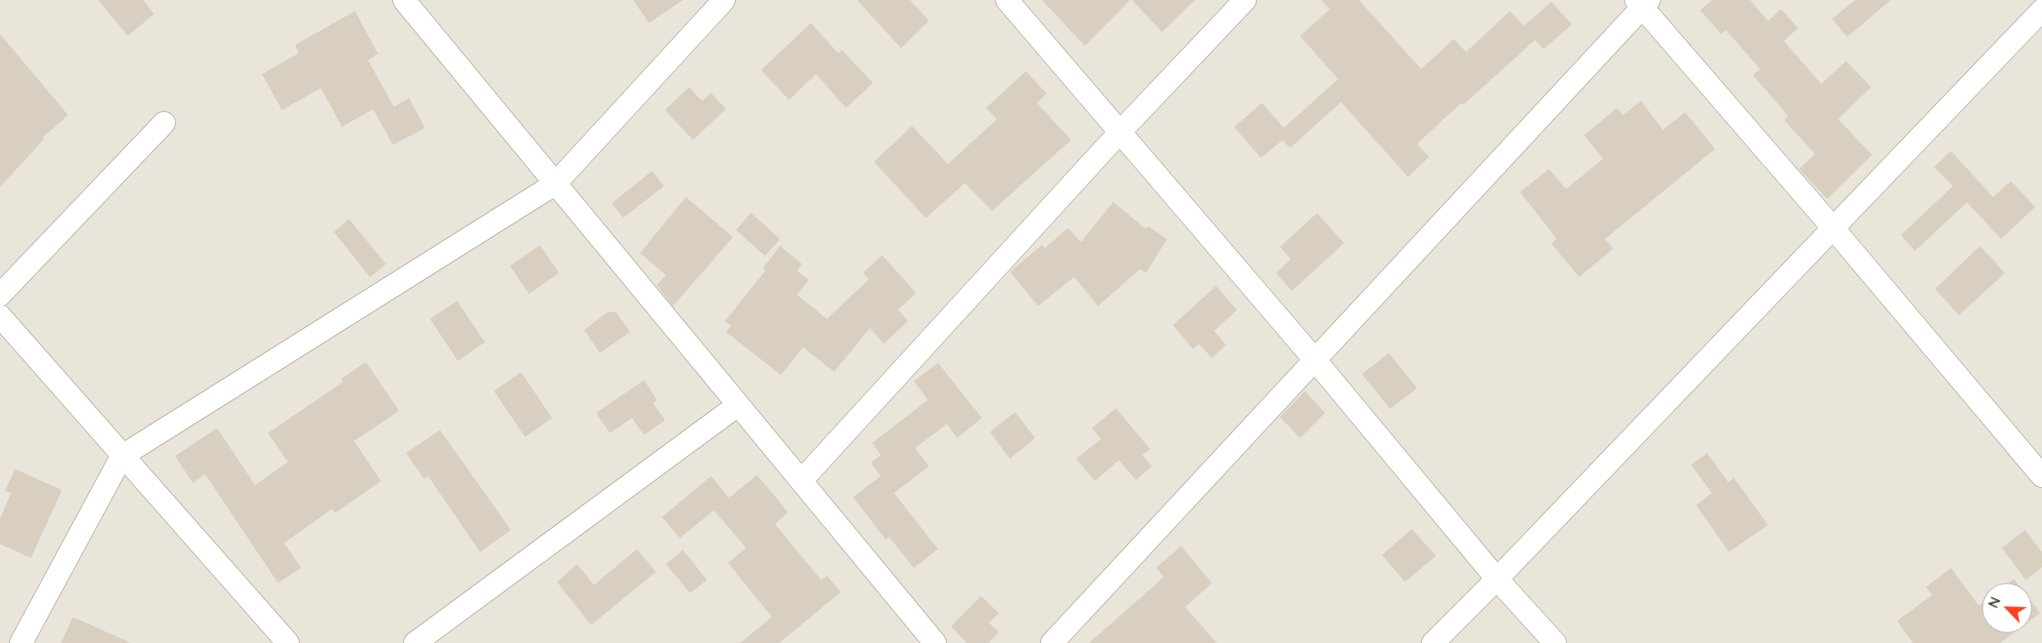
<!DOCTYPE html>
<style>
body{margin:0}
#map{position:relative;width:2042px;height:643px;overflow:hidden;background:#f6f3ec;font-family:Quicksand,sans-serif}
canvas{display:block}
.north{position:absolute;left:1982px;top:583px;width:50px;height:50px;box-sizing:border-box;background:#fff;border:1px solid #b7b4b0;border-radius:50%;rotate:294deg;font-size:14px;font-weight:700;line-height:20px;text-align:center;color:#4b4439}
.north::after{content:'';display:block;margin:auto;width:18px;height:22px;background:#fc3f1d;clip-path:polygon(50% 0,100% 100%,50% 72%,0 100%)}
</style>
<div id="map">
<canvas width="2042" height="643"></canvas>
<div class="north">N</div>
</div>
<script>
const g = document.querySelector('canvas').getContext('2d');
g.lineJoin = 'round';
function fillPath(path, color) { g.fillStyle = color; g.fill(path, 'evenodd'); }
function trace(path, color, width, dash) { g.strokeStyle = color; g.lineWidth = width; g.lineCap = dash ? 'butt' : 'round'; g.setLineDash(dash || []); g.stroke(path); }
const residential = new Path2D(`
 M 0,0 L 2042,0 L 2042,643 L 0,643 ZM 1992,593 L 2022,593 L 2022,623 L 1992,623 Z`);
const building = new Path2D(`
 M 98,0 L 143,0 L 154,14 L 128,36 Z
 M 633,0 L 683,0 L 649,23 Z
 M 857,0 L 910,0 L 929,21 L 901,48 Z
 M 1042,0 L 1130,0 L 1085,46 Z
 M 1132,0 L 1195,0 L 1162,32 Z
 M 1321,0 L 1359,0 L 1421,69 L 1454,39 L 1466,52 L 1510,11 L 1524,26 L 1551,2 L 1572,24 L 1544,49 L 1535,40 L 1463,105 L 1461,103 L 1417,144 L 1429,157 L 1408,177 L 1341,102 L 1290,148 L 1282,140 L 1261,158 L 1234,127 L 1262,103 L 1284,128 L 1338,79 L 1300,36 L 1330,9 Z
 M 1712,0 L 1750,0 L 1768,21 L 1781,9 L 1798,28 L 1784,41 L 1821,84 L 1846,61 L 1871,87 L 1838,119 L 1872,155 L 1827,199 L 1799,169 L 1815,154 L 1784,120 L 1788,116 L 1753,75 L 1760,69 L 1726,30 L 1721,34 L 1700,10 Z
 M 1855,0 L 1891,0 L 1847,37 L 1832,19 Z
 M 355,11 L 378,54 L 368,60 L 394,107 L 409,98 L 425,128 L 393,145 L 373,109 L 342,127 L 321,88 L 282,110 L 262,74 L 299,53 L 295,45 Z
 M 811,23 L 838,53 L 842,50 L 873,83 L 846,108 L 816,74 L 789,100 L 761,70 Z
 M 0,34 L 68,115 L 42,138 L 44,139 L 0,187 Z
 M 1026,71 L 1047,94 L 1037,103 L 1071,140 L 992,211 L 965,183 L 926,218 L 874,162 L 912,126 L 948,164 L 997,119 L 986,108 Z
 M 689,87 L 702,101 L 711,93 L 726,109 L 693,140 L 665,110 Z
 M 1641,101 L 1663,130 L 1685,112 L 1715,149 L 1605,239 L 1613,249 L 1579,277 L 1551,243 L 1557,239 L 1520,192 L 1549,169 L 1566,189 L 1603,159 L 1584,135 L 1617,108 L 1623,115 Z
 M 1951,151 L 1993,197 L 2011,181 L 2035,207 L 2001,239 L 1967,202 L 1915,251 L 1901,235 L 1953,186 L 1934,167 Z
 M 652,171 L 664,186 L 623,218 L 612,203 Z
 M 686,197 L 733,237 L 673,306 L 657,285 L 666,275 L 640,253 Z
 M 1113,202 L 1146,229 L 1148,226 L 1167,239 L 1146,273 L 1140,269 L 1098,306 L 1074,277 L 1038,306 L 1010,272 L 1042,245 L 1045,248 L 1068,228 L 1081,242 Z
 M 751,213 L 780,239 L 765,256 L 736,230 Z
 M 1317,213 L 1344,243 L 1292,291 L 1276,273 L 1291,259 L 1280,247 Z
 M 349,219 L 386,264 L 370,277 L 334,232 Z
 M 540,245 L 559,273 L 529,294 L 510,266 Z
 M 780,246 L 802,264 L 797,271 L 809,280 L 797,295 L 827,319 L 869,279 L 863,273 L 882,255 L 916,293 L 898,310 L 908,321 L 884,344 L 870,328 L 834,372 L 803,347 L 781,375 L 726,332 L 731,326 L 725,321 L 766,270 L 763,268 Z
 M 1980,246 L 2005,273 L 1959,315 L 1935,289 Z
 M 1216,286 L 1237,310 L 1214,331 L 1226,345 L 1212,358 L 1199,344 L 1193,349 L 1173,325 Z
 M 457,301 L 485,342 L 458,361 L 430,319 Z
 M 608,312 L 616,312 L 630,332 L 600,353 L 584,330 Z
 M 1389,353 L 1417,388 L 1390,409 L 1362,374 Z
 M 366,362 L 399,411 L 354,441 L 381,481 L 335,513 L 332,509 L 284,543 L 301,568 L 278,583 L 205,474 L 193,483 L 175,456 L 217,428 L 255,485 L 288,462 L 268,433 L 343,382 L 341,379 Z
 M 938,363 L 982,418 L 957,438 L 947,424 L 915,448 L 929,466 L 894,493 L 938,549 L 914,568 L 889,537 L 886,540 L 853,497 L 881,476 L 871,463 L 881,455 L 872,443 L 928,400 L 914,381 Z
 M 521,372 L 552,418 L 525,437 L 494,391 Z
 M 644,380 L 657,400 L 653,403 L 665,420 L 644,435 L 632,418 L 610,433 L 596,413 Z
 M 1305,391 L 1325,413 L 1300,438 L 1280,417 Z
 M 1116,408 L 1150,449 L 1142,455 L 1152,466 L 1136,480 L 1119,460 L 1095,481 L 1076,459 L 1101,439 L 1092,428 Z
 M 1015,412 L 1035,438 L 1010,459 L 990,432 Z
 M 440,430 L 511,530 L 480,552 L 428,476 L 424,479 L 406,453 Z
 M 1707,453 L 1728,482 L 1734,478 L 1768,525 L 1729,552 L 1696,505 L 1712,493 L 1691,465 Z
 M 15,469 L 62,490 L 31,558 L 0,544 L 0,519 L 11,493 L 5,491 Z
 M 757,475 L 788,512 L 775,524 L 821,580 L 827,576 L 841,592 L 779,643 L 740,643 L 772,617 L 728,563 L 746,548 L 714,510 Z
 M 711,476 L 729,498 L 680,538 L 662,517 Z
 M 1412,529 L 1436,556 L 1405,582 L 1382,555 Z
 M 2025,530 L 2042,552 L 2042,567 L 2026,580 L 2002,548 Z
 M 1181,546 L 1212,583 L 1185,607 L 1217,643 L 1089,643 L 1164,577 L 1156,568 Z
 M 637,549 L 656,572 L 591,625 L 557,582 L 577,564 L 594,585 Z
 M 683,550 L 707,580 L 690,593 L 666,564 Z
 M 1951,568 L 1979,606 L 1992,596 L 1992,623 L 2022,623 L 2022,593 L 1996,593 L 2014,579 L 2040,613 L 2000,643 L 1913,643 L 1897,621 L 1932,595 L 1926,587 Z
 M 981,596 L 999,613 L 989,623 L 999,632 L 988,643 L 967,643 L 951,626 Z
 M 73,617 L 131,643 L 61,643 Z`);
const minor = new Path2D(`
 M 404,0 L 935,643
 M 1007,0 L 1315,360 L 1497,579 L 1555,643
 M 1636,0 L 1833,228 L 2042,476
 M 0,295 L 164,123
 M 0,316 L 288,643
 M 801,481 L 1120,132 L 1245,0
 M 21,643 L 122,456 L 555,184 L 724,0
 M 415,643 L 738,405
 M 1052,643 L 1649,0
 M 1433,643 L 1497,579 L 2042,10`);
fillPath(residential, '#eae5da');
fillPath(building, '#d8cfc1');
trace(minor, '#c2bbae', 24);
trace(minor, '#fff', 22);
</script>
